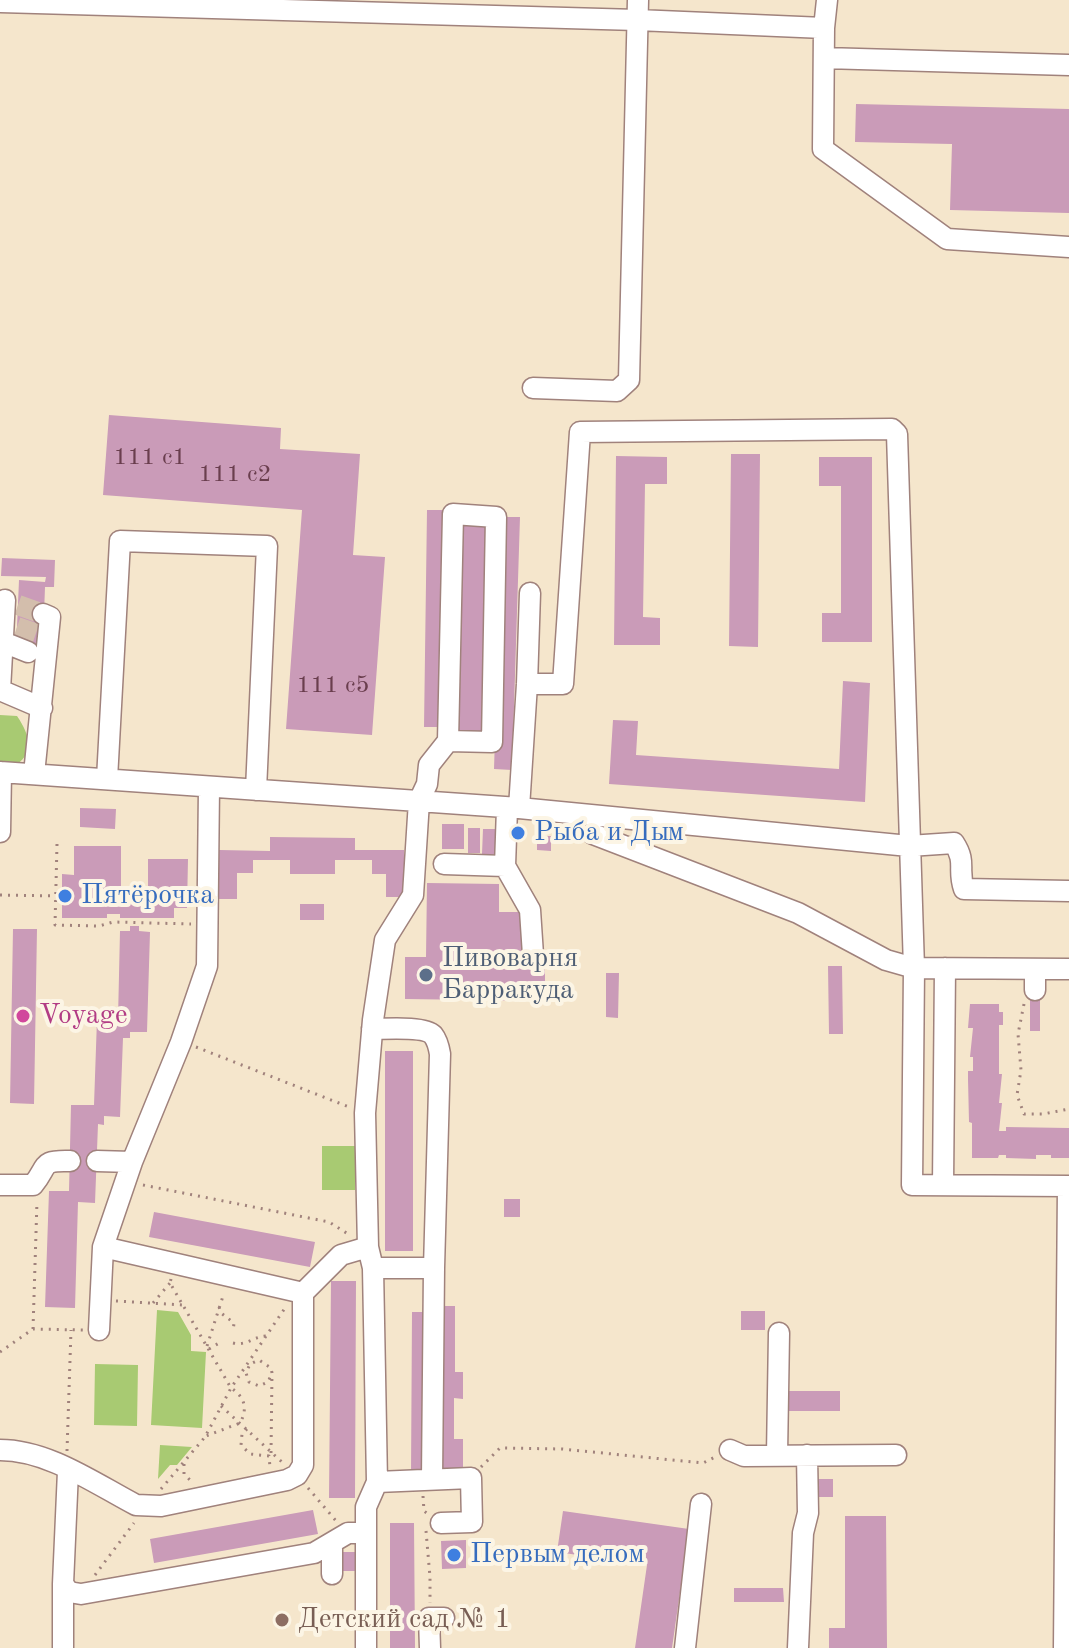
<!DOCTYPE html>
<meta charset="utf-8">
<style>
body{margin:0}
canvas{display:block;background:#f5e6cc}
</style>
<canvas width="1069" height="1648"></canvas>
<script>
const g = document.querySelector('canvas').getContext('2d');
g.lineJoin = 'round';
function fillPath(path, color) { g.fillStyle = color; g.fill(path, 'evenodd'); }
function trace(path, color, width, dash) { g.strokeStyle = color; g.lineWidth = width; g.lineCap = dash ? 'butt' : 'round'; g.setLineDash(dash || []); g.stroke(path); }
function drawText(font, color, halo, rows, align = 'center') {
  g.font = font + ' "Old Standard TT",serif'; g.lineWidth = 8; g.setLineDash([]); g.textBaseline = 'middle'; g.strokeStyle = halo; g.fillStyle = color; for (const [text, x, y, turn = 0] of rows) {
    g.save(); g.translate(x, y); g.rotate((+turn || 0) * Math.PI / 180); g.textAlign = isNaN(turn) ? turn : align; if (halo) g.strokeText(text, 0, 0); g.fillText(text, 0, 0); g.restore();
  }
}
const green = new Path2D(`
 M 0,715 L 17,716 C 30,735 36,755 12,767 L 0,763 Z
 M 322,1146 L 355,1146 L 355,1190 L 322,1190 Z
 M 157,1310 L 178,1312 L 191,1335 L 191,1351 L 206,1352 L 202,1428 L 151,1425 Z
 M 95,1364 L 138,1365 L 137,1426 L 94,1425 Z
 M 160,1445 L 192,1447 L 177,1465 L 170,1465 L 158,1479 Z`);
const building = new Path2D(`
 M 856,104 L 1069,109 L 1069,213 L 950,210 L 952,144 L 855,142 Z
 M 109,415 L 281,428 L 280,449 L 360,454 L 353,555 L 385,557 L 372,735 L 286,729 L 302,510 L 103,495 Z
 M 731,454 L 760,454 L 758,647 L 729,646 Z
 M 616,456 L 667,457 L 667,484 L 645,484 L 643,617 L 660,618 L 660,645 L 614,645 Z
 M 819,457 L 872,457 L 872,642 L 822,642 L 822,613 L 841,613 L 841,486 L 819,486 Z
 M 427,510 L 444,510 L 441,727 L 424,727 Z
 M 502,517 L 520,517 L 512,770 L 494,769 Z
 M 461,524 L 487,525 L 485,733 L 458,733 Z
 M 2,558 L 55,560 L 54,587 L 45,587 L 42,669 L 16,642 L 17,627 L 19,580 L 45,582 L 46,577 L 1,576 Z
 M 843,681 L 870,683 L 865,802 L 609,784 L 613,720 L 638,721 L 636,755 L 839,769 Z
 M 80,808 L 116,809 L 115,829 L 80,827 Z
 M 442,824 L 464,824 L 464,849 L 442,849 Z
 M 468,828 L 480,828 L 480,853 L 468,853 Z
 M 483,829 L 495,829 L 495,854 L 482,854 Z
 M 537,836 L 551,836 L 551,851 L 537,850 Z
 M 270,837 L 355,838 L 355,850 L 404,850 L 404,897 L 386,897 L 386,874 L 372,874 L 372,860 L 335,860 L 335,874 L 290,874 L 290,860 L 253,860 L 253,873 L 237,873 L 237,899 L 219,899 L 219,850 L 270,851 Z
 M 74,846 L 121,846 L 121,895 L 148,895 L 148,859 L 188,859 L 187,908 L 174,908 L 174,918 L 120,918 L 120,914 L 107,914 L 107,918 L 62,918 L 62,874 L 74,875 Z
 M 427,883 L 499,884 L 499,912 L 523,912 L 522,963 L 545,963 L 545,1001 L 405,999 L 405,957 L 426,957 Z
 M 300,904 L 324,904 L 324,920 L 300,920 Z
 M 130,926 L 139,926 L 139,931 L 150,932 L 147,1032 L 130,1032 L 130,1038 L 123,1038 L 120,1117 L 104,1116 L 104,1125 L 98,1124 L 95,1203 L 78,1202 L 75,1308 L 45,1307 L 49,1191 L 69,1191 L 71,1105 L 94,1105 L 97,1019 L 118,1019 L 120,931 L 130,931 Z
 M 13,929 L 37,929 L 34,1104 L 10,1103 Z
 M 828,966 L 842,966 L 843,1034 L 829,1034 Z
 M 606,973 L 619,973 L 618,1018 L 606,1017 Z
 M 1030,990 L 1040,990 L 1040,1031 L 1030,1031 Z
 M 970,1004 L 999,1004 L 999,1012 L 1003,1012 L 1003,1025 L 999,1025 L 999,1074 L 1002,1074 L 999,1103 L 1002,1103 L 999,1131 L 1006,1131 L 1006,1127 L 1069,1128 L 1069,1158 L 1051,1158 L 1051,1155 L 1036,1155 L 1036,1159 L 1006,1158 L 1006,1155 L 999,1155 L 998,1158 L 972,1158 L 972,1123 L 969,1122 L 968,1079 L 968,1071 L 973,1071 L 973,1057 L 970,1057 L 973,1028 L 968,1028 Z
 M 385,1051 L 413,1051 L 413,1251 L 385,1251 Z
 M 504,1199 L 520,1199 L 520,1217 L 504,1217 Z
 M 154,1212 L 315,1242 L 310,1267 L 149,1237 Z
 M 331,1281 L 356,1281 L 355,1498 L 329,1498 Z
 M 440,1306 L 455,1306 L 455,1372 L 463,1372 L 463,1399 L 454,1398 L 454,1439 L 463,1439 L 463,1469 L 439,1472 Z
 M 741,1311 L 765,1311 L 765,1330 L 741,1330 Z
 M 412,1312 L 426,1312 L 425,1474 L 411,1474 Z
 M 786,1391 L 840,1391 L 840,1411 L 786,1411 Z
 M 814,1479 L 833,1479 L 833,1497 L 814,1497 Z
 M 313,1510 L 318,1534 L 154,1563 L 150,1539 Z
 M 563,1511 L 689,1529 L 672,1648 L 635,1648 L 647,1565 L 557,1552 Z
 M 845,1516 L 886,1516 L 887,1648 L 829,1648 L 829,1628 L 845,1628 Z
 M 390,1523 L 414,1523 L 415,1648 L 390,1648 Z
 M 466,1540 L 466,1568 L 442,1569 L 441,1541 Z
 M 343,1552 L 357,1552 L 357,1571 L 343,1571 Z
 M 734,1588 L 783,1588 L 784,1602 L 734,1602 Z`);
const minorTunnel = new Path2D(`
 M 18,605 L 43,614
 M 17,627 L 43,636`);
const path = new Path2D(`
 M 57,844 L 55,925 L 99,926 L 113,922 L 191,924
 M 0,895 L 62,896
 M 1024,1004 L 1018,1034 L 1021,1070 L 1017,1095 L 1024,1114 L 1043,1114 L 1069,1109
 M 196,1047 L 349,1107
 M 143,1185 L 329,1222 L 348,1234
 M 171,1279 L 170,1283 L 231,1388 C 245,1397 248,1409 240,1423 L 206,1436
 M 116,1301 L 183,1305
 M 153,1303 L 170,1283
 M 219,1307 L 221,1313 L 234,1323 L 233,1332
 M 33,1329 L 37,1201
 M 233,1343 C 247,1346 252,1337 266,1336
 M 207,1346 L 224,1293
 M 209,1349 L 219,1343
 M 0,1352 L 33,1329 L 83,1330
 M 221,1406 L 283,1463
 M 247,1429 L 242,1434 L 241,1445 L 250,1454 L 269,1456 L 270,1467
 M 67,1451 L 71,1330
 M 271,1453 L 272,1373 L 271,1368 L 259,1360 L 250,1364 L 246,1373 L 249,1382 L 259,1386 L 268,1382 L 272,1373
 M 184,1464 L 184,1474 L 191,1481
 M 481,1467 L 500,1448 L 562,1449 L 703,1463 L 715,1457
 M 308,1488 L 337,1522
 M 161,1489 L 205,1437 L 231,1388 L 285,1308
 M 423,1496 L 424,1511 L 428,1514
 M 426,1531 L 430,1577 L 430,1603
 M 95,1575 L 134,1523`);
const minor = new Path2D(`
 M 0,2 L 637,20 L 824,28 L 827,0
 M 824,28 L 823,149 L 947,239 L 1069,247
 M 824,58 L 1069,65
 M 533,388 L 617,391 L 629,380 L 638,0
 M 5,600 L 0,690 L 42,708
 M 3,642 L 28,652
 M 527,684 L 563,684 L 580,432 L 892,429 L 897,434 L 914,968 L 912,1185 L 1069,1186
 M 0,772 L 519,808 L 909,846 L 954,843 C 967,863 957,869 964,889 L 1069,891
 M 34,774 L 50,617 L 43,614
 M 107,779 L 120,541 L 267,546 L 256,790
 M 507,808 L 505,866 L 530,910 L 533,955
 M 519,808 L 527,684 L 530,593
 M 0,832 L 1,772
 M 593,834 L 798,913 L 886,960 L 914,968 L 1069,969
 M 444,864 L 505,866
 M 1035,990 L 1035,969
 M 372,1029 C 386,1029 424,1026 433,1035 C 437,1040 439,1048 440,1054 L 434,1268
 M 97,1161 L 132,1162
 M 0,1185 L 33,1185 C 49,1166 39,1160 70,1161
 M 943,1185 L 945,968
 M 373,1268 L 434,1268 L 432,1479
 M 303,1293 L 341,1255 L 368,1247
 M 99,1330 L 103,1247 L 132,1162 L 181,1042 L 207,966 L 209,787
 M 0,1450 C 48,1450 94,1483 136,1505 L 161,1506 L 287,1480 L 297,1475 L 303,1465 L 303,1293 L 103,1247
 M 730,1450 L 744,1456 L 896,1455
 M 777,1455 L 779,1333
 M 68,1471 L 63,1584 L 69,1592 L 81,1594 L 314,1553 L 348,1533 L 366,1533 L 366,1507 L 377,1482 L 373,1268 L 368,1247 L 365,1113 L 373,1020 L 385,940 L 413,895 L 419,801 L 427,784 L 429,765 L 448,741 L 453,514 L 496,517 L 492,742 L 448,741
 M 377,1482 L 471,1478 L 472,1522 L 441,1523
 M 366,1533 L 366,1648
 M 332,1543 L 332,1574
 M 63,1648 L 63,1584
 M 430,1648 L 429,1618 L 444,1618
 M 685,1648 L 701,1504
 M 798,1648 L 803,1533 L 808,1513 L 807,1455
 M 1064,1648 L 1068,1186`);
const markers = [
 [518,833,8,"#3f7fe0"],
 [65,896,8,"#3f7fe0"],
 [426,975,8,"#5c6f8a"],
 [23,1016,8,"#d1479c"],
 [454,1555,8,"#3f7fe0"],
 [282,1620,8,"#8d6e63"]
];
const numberNames = [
 ["111 с1",150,458],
 ["111 с2",235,475],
 ["111 с5",333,686]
];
const shopNames = [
 ["Рыба и Дым",534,833],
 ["Пятёрочка",81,896],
 ["Первым делом",470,1555]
];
const serviceNames = [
 ["Пивоварня",442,959],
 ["Барракуда",442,991]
];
const hotelNames = [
 ["Voyage",39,1016]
];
const educationNames = [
 ["Детский сад № 1",298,1620]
];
fillPath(green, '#a8ca72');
fillPath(building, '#ca9bb8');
trace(minorTunnel, '#d3beac', 20, [20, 10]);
trace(minor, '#a0827c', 23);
trace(path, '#a0827c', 3, [2, 6]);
trace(minor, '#fff', 20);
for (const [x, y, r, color] of markers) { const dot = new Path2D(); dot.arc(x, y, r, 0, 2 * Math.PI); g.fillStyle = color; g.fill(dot); trace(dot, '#fcf5e5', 3); }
drawText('24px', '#6a3e4e', null, numberNames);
drawText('28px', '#366cbe', '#fcf5e5', shopNames, 'left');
drawText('28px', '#4e5e75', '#fcf5e5', serviceNames, 'left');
drawText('28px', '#b23c85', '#fcf5e5', hotelNames, 'left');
drawText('28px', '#785e54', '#fcf5e5', educationNames, 'left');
</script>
